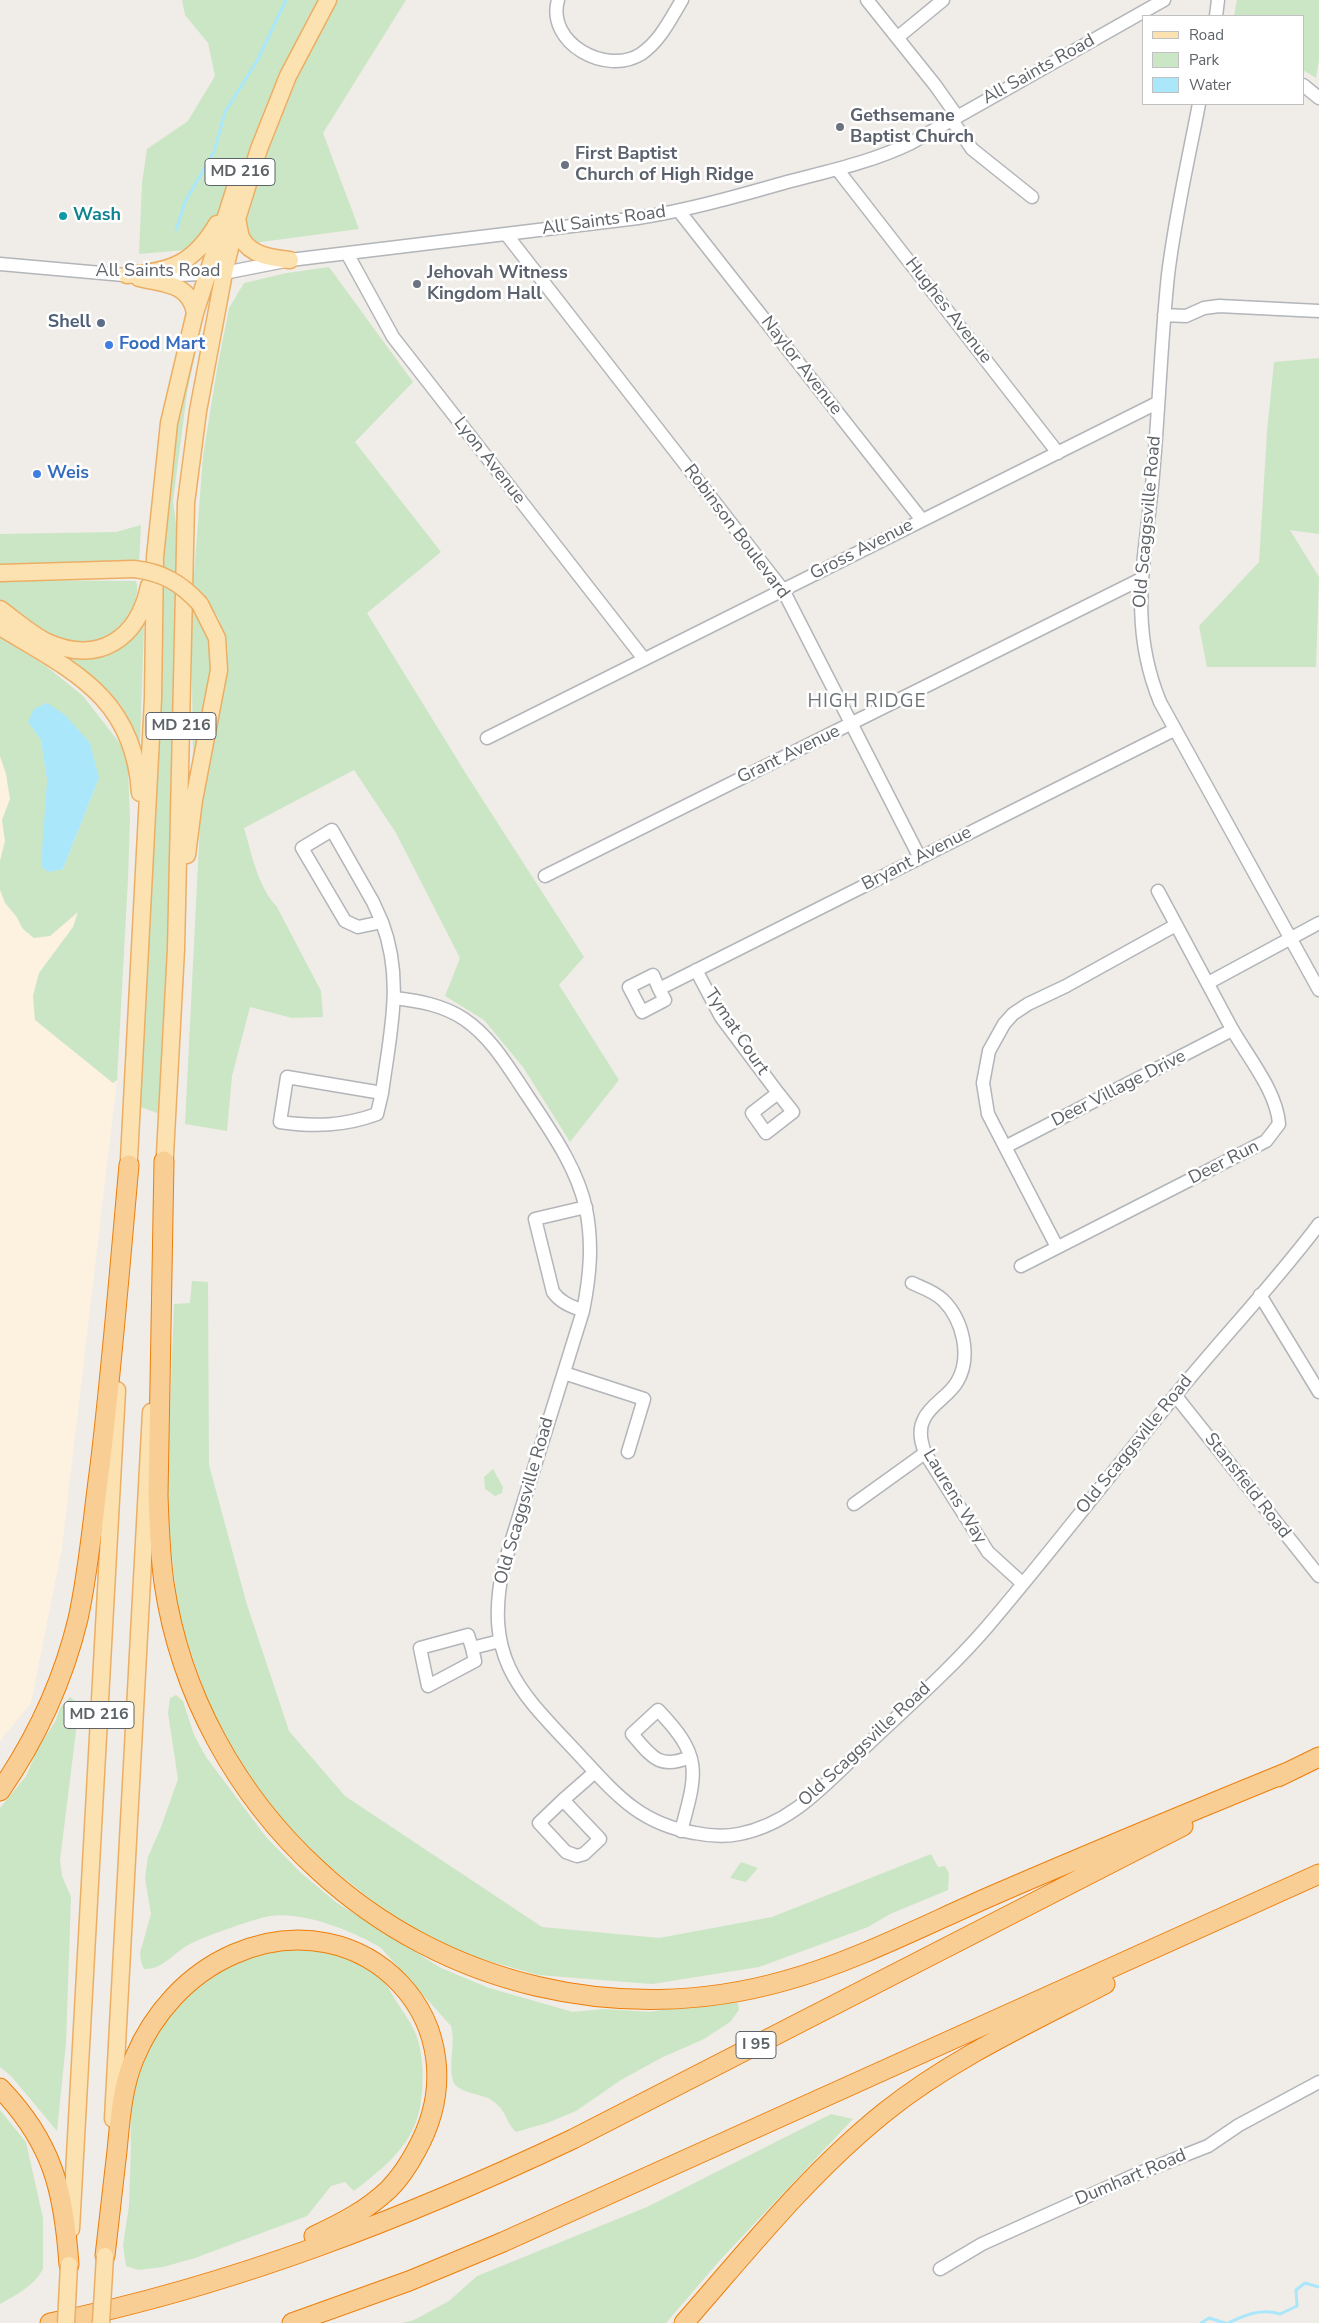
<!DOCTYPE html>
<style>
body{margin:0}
#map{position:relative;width:1319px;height:2323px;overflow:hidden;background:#f0ece7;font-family:"Nunito Sans",sans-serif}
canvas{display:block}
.legend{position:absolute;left:1142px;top:15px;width:162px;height:90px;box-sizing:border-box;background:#fff;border:1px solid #bfc1c2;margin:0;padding:6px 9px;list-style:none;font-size:15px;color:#5e6367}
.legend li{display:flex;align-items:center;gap:10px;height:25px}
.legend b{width:25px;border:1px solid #bfc1c2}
</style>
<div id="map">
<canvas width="1319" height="2323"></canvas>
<ul class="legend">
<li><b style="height:6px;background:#fce2b0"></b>Road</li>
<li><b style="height:14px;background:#cbe6c5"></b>Park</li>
<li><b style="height:14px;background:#abe7fb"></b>Water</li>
</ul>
</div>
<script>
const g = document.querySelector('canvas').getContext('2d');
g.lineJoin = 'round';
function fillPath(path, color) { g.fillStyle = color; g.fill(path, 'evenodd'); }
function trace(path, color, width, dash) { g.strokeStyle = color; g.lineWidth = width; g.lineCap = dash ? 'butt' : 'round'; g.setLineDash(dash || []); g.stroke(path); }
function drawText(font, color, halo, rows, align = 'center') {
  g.font = font + ' "Nunito Sans",sans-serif'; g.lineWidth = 5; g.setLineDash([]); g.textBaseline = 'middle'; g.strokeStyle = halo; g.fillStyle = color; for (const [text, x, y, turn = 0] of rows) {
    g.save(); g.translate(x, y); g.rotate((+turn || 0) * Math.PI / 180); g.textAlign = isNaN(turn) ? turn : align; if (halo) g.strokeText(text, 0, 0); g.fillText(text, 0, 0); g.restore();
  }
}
const commercial = new Path2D(`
 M 0,756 L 6,774 L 10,799 L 2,820 L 5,841 L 0,864 Z
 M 0,890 L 5,903 L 17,916 L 23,929 L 66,921 L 78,911 L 73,927 L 39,973 L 35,1019 L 113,1083 L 117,1080 L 62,1548 L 31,1703 L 0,1741 Z`);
const green = new Path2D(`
 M 182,0 L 406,0 L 323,133 L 359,229 L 231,246 L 139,254 L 142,183 L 147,149 L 188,121 L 215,76 L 208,43 L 185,15 Z
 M 1237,0 L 1319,0 L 1319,59 L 1316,78 L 1303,70 L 1303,16 L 1234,16 Z
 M 329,267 L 413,382 L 355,442 L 441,552 L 367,613 L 468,777 L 584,957 L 559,985 L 619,1080 L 570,1142 L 523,1067 L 484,1020 L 445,996 L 460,958 L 396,833 L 354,770 L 244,828 C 252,855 258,887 277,907 L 321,991 L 323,1017 L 292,1018 L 250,1007 L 232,1076 L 227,1131 L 185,1124 L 201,803 L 228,651 L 219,619 L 205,598 L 193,588 L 203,456 L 217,369 L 229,308 L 244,283 L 287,273 Z
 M 206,303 L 187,393 L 173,501 L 178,538 L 173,839 L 160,1114 L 138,1106 L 162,606 C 163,579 162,550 164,523 C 172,447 185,376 206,303 Z
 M 1319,358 L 1319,534 L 1290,530 L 1319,577 L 1316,667 L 1207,667 L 1199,626 L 1259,562 L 1267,432 L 1274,362 Z
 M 141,525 L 139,564 L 0,568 L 0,534 L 116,532 Z
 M 0,580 L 136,581 C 140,592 133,608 127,617 C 85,672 42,627 0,602 Z
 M 191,605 C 226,651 205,703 196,755 L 193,758 Z
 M 142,621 L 144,626 L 140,744 L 138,748 L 44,645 L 80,656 Z
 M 0,637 L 46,666 L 83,696 L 122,746 L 128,767 L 130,819 L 128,879 L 117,1080 L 113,1083 L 35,1020 L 33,996 L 39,973 L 73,927 L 78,912 L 50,936 L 34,938 L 23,929 L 16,916 L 5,903 L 0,890 L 0,861 L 5,841 L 2,820 L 10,799 L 6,774 L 0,756 ZM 41,740 L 99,778 L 63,869 L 46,822 L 47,780 Z
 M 192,1281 L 208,1282 L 209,1465 L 247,1605 L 289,1731 L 345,1796 L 542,1927 L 659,1938 L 772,1917 L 931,1854 L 938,1867 L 945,1866 L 949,1873 L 948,1890 L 890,1914 L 868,1927 L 759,1967 L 652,1984 L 538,1975 L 468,1955 L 394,1918 L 311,1852 L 260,1793 L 214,1719 L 179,1618 L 167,1513 L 166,1461 L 169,1436 L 174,1304 L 190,1303 Z
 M 493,1469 L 503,1487 L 502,1493 L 495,1496 L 485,1489 L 484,1477 Z
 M 176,1695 L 183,1701 L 194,1735 L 206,1757 L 266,1837 L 300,1872 L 337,1903 L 441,1968 L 489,1988 L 573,2012 L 604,2009 L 650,2012 L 690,2005 L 738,2003 L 739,2010 L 730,2022 L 704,2039 L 661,2058 L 621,2080 L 576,2111 L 547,2123 L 516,2132 C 505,2122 507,2109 490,2099 C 480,2094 456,2092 453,2081 C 448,2063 456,2044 451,2026 L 381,1948 C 352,1930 298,1909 265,1917 C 246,1922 208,1935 190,1944 C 174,1952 163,1970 144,1969 L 141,1962 L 140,1953 L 151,1914 L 145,1878 L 148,1857 L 161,1827 L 178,1779 L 168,1713 L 170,1698 Z
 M 70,1697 L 75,1701 L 78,1715 L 60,1860 L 62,1876 L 71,1897 L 66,2043 L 57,2131 L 11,2076 L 0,2067 L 0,1808 L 26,1776 L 38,1748 L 55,1722 L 60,1708 Z
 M 741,1862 L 758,1868 L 746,1882 L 730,1878 Z
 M 324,1947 C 345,1957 366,1965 383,1981 C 389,1987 393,1997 398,2004 C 403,2012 410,2021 414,2030 C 426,2054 425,2103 414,2127 C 402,2154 377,2173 354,2191 L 345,2182 L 331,2186 L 307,2216 L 195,2258 L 163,2267 L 138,2270 L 126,2266 L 123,2245 L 129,2206 L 131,2148 L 130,2084 L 166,2013 L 214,1972 L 264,1950 Z
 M 0,2110 L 26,2142 L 43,2218 L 43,2269 C 34,2286 16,2295 0,2304 Z
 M 831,2114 L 853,2119 L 721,2259 L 666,2323 L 402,2323 L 414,2320 L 449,2301 L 477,2276 L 647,2207 Z`);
const water = new Path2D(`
 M 47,703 L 65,715 L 90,743 L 99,778 L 63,869 L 48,872 L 41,866 L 47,780 L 41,740 L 28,722 L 34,709 Z`);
const stream = new Path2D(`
 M 176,230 L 185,202 L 214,152 L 225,112 L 257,61 L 286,0
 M 1201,2323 L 1209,2318 L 1225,2323
 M 1228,2323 C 1245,2315 1261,2308 1280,2314 L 1297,2306 L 1296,2290 L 1305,2283 L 1319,2287`);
const minor = new Path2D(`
 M 558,0 C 546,43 606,76 641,54 C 660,41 670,20 682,0
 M 867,0 L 935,85 L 957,116
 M 1216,16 L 1218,0
 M 898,37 L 943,0
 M 1303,85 L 1319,98
 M 1199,104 C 1188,161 1175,217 1168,275 C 1161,341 1159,408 1153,475 C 1146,558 1127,621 1160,702 L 1319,990
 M 951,119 L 972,149 L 1032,197
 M 837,169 L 1058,453
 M 679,211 L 922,520
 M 506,234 L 783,590 L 920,858
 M 348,255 L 393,337 L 644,659
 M 0,264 L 135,276
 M 155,276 L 224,273 L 290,260 L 638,218 C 689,210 738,196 787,182 C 829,171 872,162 911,143 L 1164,0
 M 1164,315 L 1186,316 L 1204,308 L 1219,306 L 1319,311
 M 487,738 L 1157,403
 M 545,876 L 1141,579
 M 696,970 L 721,1017 L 778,1093 L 752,1113 L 766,1133 L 793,1112 L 778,1093
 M 1208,983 L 1319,923
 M 659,989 L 665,1000 L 642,1012 L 629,987 L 653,975 L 659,989 L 1174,730
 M 395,998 C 419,1001 443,1005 464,1019 C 492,1038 508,1067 527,1095 C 550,1130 577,1167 586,1209 C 593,1244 590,1276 583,1311 L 503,1568 C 483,1664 523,1694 583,1759 C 618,1797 642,1824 695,1833 C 710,1836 724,1837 739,1834 C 793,1824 828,1781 866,1746 C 907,1707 950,1670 987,1627 C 1051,1552 1111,1473 1174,1397 C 1221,1339 1274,1284 1319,1224
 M 382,1093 L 377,1114 C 344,1126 315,1127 280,1122 L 287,1077 L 382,1093 C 390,1033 404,980 382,922 L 358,927 L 345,921 L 302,848 L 332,830 L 373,902 L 382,922
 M 1005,1147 L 1232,1030
 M 1057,1247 L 988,1114 L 983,1083 L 989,1051 L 1004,1024 L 1013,1014 L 1028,1004 L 1066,986 L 1176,925
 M 1021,1266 L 1266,1141 L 1279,1124 C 1277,1092 1248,1057 1232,1029 C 1207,983 1183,937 1158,891
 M 912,1283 C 923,1288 935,1292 943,1300 C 963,1320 972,1357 957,1382 C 949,1396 931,1404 924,1419 C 918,1430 921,1442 925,1453 L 988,1552 L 1022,1583
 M 1260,1295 L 1319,1392
 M 583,1311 C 571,1306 561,1303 553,1292 L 535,1219 L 586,1207
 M 564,1373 L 644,1399 L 628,1452
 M 1175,1395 L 1319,1576
 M 854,1504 L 925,1453
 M 472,1648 L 475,1661 L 428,1686 L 420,1648 L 468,1635 L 472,1648 L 500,1641
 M 563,1800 L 539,1823 L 566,1852 L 577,1856 L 584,1854 L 600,1839 L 563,1800 L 595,1772
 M 681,1831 C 697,1772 703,1757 658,1710 L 632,1734 C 652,1757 659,1770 690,1757
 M 940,2269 L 982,2244 L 1137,2174 L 1208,2146 L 1239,2125 L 1319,2082`);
const major = new Path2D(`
 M 237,219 C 239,225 239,234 242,239 C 251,256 274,258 290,260
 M 127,275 C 171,272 194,263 217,224
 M 139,278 C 164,284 190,283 195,313
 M 0,573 L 134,569
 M 0,609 C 15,620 31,634 47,642 C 99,665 138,639 149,586
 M 0,627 C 73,671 134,697 140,793
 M 187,855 L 194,800 L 219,670 L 217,638 L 200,604
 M 164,1173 L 176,949 L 186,503 L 198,411 L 224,273 L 237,219 L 259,149 L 288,76 L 328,0
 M 128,1178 L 153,699 L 155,557 L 169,423 L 195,313 L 238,179
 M 113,2119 L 151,1412
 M 71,2229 L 117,1390`);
const highway = new Path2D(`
 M 164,1161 L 158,1495 C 159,1525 160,1554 164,1583 C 180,1693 236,1795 318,1870 C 443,1986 621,2027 784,1981 C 854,1962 929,1923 996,1894 C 1093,1852 1190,1812 1288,1772
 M 1278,1777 L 1319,1757
 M 0,1791 C 36,1739 63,1681 78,1619 C 89,1569 93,1517 100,1466 C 112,1366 120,1265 129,1165
 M 0,2088 C 53,2143 64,2191 69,2265
 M 105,2256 C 109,2221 113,2186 117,2151 C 120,2120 122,2088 134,2059 C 153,2013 188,1974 234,1954 C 364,1897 487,2025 416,2151 C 409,2164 400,2178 389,2189 C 367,2210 342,2223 314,2236
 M 50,2323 C 232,2286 406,2218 573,2139 L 1183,1826
 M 292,2323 L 409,2281 L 503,2242 L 1319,1874
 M 684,2323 C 748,2250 809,2173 885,2112 C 951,2059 1030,2023 1105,1984`);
const majorBridge = new Path2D(`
 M 134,569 C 162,572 181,583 200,604
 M 66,2323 L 69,2265
 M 101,2323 L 105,2256`);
const markers = [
 [840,127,5,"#6b7280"],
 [565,165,5,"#6b7280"],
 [63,216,5,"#0f9aa8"],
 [417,284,5,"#6b7280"],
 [101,323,5,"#5c6f8a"],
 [109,345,5,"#3f7fe0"],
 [37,474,5,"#3f7fe0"]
];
const shields = [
 [240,172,70],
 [181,726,70],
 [99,1715,70],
 [756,2045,40]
];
const shieldNames = [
 ["MD 216",240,172],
 ["MD 216",181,726],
 ["MD 216",99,1715],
 ["I 95",756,2045]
];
const streetNames = [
 ["All Saints Road",1039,70,-29],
 ["All Saints Road",604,221,-8],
 ["All Saints Road",158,272],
 ["Hughes Avenue",948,311,52],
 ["Naylor Avenue",801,366,52],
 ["Lyon Avenue",489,461,52],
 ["Old Scaggsville Road",1148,522,-85],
 ["Robinson Boulevard",736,532,53],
 ["Gross Avenue",862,550,-27],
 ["Grant Avenue",789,755,-26],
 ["Bryant Avenue",917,859,-27],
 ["Tymat Court",736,1032,56],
 ["Deer Village Drive",1119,1089,-27],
 ["Deer Run",1224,1163,-27],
 ["Old Scaggsville Road",1135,1445,-51],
 ["Stansfield Road",1247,1486,52],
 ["Laurens Way",954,1497,59],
 ["Old Scaggsville Road",525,1501,-74],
 ["Old Scaggsville Road",865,1745,-43],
 ["Dumhart Road",1131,2178,-23]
];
const worshipNames = [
 ["Gethsemane",850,117],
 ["Baptist Church",850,138],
 ["First Baptist",575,155],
 ["Church of High Ridge",575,176],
 ["Jehovah Witness",427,274],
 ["Kingdom Hall",427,295]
];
const cultureNames = [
 ["Wash",73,216]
];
const serviceNames = [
 ["Shell",91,323]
];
const shopNames = [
 ["Food Mart",119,345],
 ["Weis",47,474]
];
const neighbourhoodNames = [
 ["HIGH RIDGE",867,702]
];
fillPath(commercial, '#fdf1df');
fillPath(green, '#cbe6c5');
fillPath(water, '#abe7fb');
trace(stream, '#abe7fb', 3);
trace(minor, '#b2b5b9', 15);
trace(major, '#ecae64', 19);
trace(highway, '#ed7e0a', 21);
trace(minor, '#fff', 12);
trace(major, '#fce2b0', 16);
trace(highway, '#f8ce95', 19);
trace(majorBridge, '#ecae64', 19, []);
trace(majorBridge, '#fce2b0', 16);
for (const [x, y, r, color] of markers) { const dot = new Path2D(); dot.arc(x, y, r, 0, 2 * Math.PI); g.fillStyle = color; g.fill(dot); trace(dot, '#fff', 2); }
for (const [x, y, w] of shields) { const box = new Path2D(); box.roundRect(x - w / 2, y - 13.5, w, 27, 4); g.fillStyle = '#fff'; g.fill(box); trace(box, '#5e6367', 1); }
drawText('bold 16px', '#5e6367', null, shieldNames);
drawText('18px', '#5e6367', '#fff', streetNames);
drawText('bold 18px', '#5b616d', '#fff', worshipNames, 'left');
drawText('bold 18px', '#0d838f', '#fff', cultureNames, 'left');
drawText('bold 18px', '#4e5e75', '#fff', serviceNames, 'right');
drawText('bold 18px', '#366cbe', '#fff', shopNames, 'left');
g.letterSpacing = '1px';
drawText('19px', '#6f7678', '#fff', neighbourhoodNames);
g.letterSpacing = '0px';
</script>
